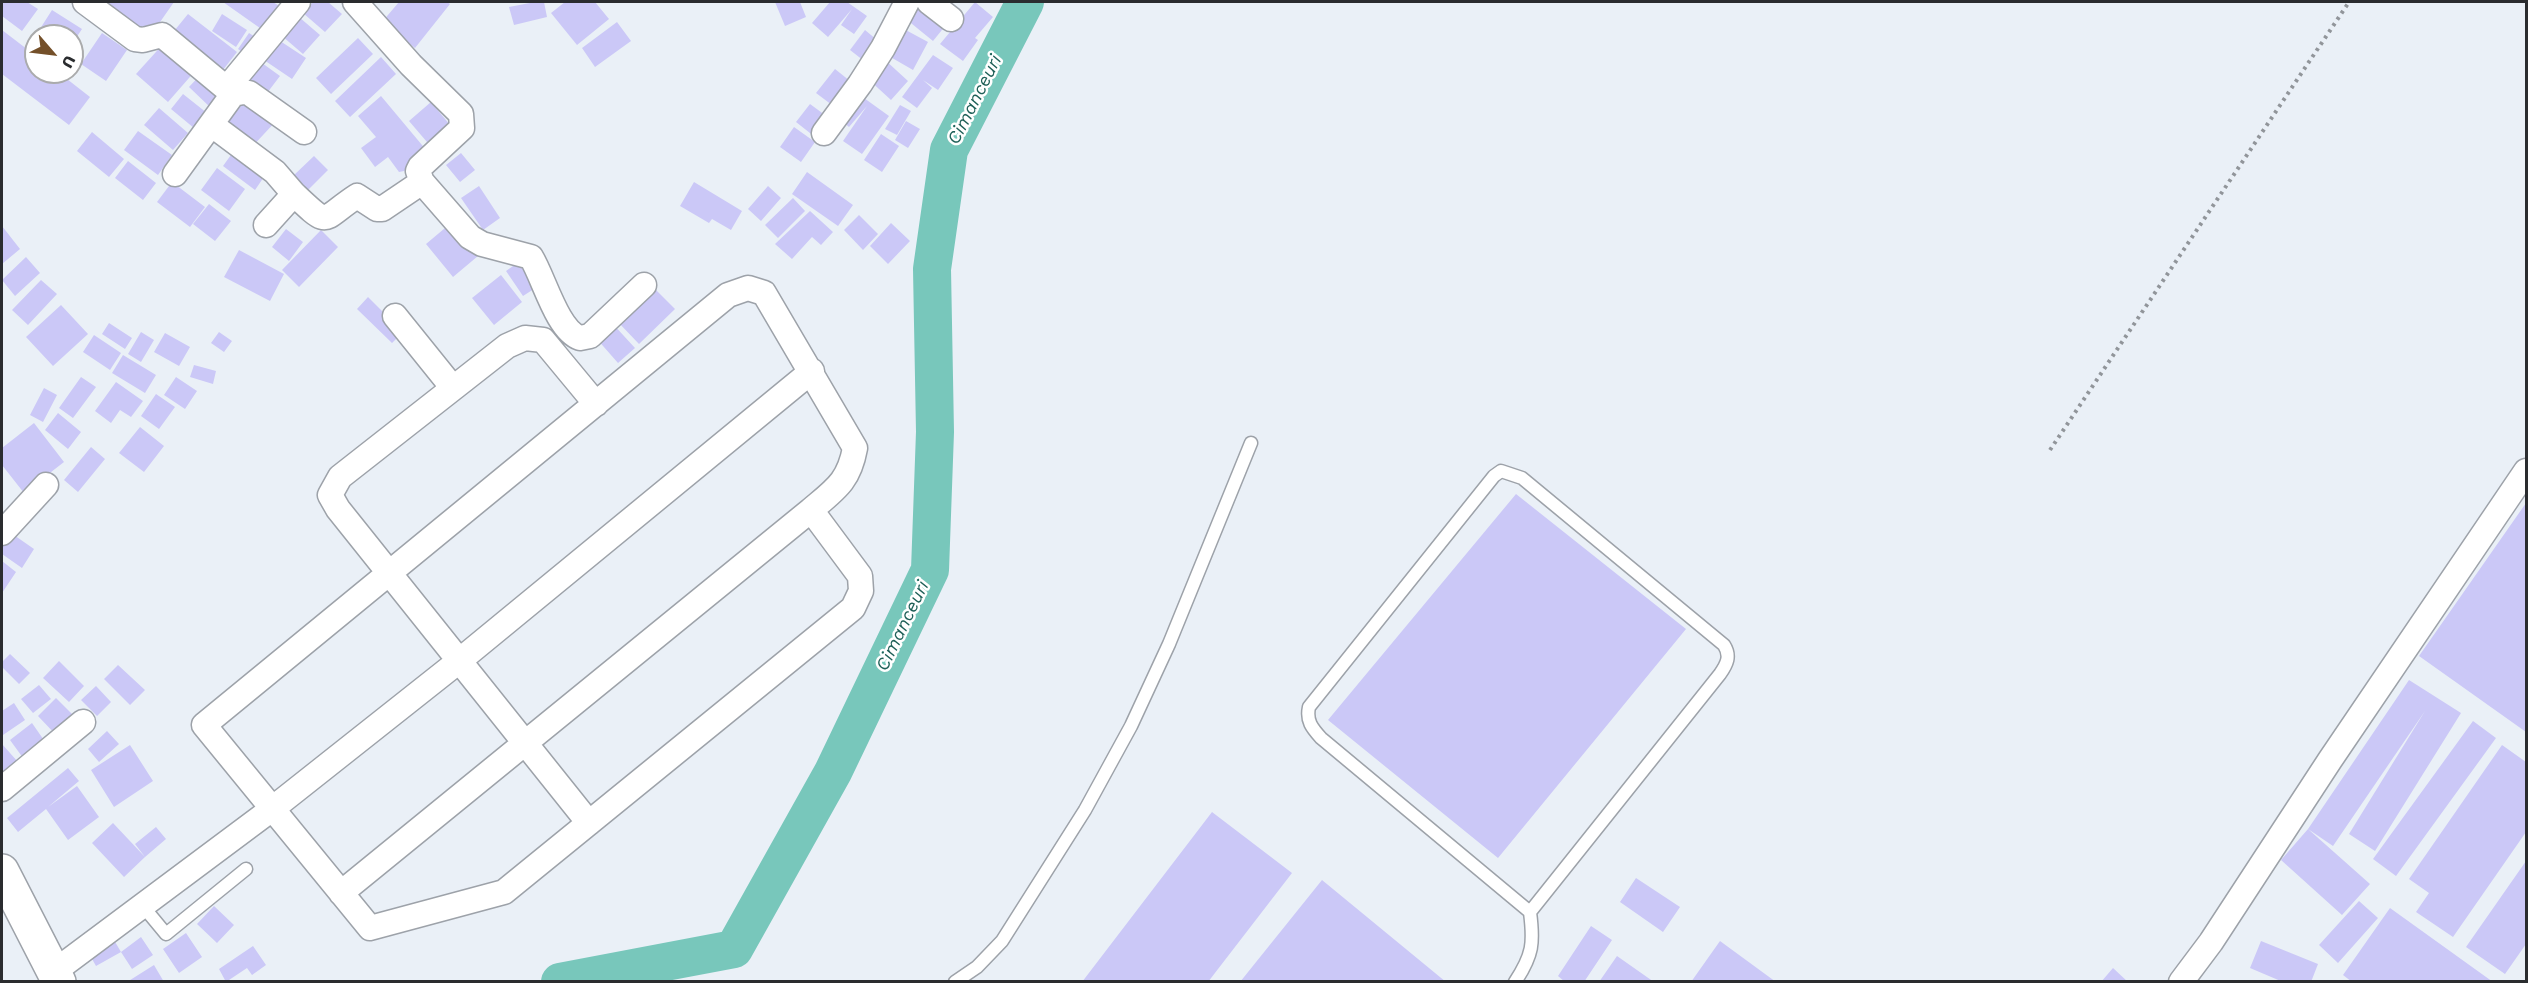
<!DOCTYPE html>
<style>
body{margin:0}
#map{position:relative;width:2528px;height:983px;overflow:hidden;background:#eaf0f7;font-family:"Work Sans",sans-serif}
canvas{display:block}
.frame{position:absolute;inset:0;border:3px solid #2a2c2f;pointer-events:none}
.north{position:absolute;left:24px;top:24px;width:60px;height:60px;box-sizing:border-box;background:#fff;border:2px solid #aaabac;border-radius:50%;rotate:118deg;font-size:16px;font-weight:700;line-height:24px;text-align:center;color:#2a2c2f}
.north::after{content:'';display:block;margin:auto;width:21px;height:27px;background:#74502a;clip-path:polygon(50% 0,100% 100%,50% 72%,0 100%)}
</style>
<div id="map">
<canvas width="2528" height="983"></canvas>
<div class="frame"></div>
<div class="north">U</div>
</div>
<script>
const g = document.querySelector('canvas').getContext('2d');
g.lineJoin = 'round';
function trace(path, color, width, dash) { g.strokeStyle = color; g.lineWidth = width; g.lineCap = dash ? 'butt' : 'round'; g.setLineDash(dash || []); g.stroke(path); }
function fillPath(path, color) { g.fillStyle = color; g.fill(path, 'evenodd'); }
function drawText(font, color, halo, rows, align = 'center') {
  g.font = font + ' "Work Sans",sans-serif'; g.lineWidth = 5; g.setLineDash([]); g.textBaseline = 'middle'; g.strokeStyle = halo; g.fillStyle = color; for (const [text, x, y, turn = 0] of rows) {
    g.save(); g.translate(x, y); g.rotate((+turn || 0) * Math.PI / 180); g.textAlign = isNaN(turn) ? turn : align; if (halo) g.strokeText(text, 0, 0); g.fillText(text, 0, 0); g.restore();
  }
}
const river = new Path2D(`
 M 560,982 L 734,949 L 833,772 L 930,570 L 935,432 L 932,269 L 949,150 L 1025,2`);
const building = new Path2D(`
 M 2,2 L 27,2 L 38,9 L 22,31 L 2,16 Z
 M 103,2 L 174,2 L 151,35 Z
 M 223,2 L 273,2 L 284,9 L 267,33 Z
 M 313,2 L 328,2 L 342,14 L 325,32 L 303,13 Z
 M 399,2 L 447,2 L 450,4 L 415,48 L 382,22 Z
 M 535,2 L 544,2 L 547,17 L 514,25 L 509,7 Z
 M 565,2 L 595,2 L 609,19 L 577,45 L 551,13 Z
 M 775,2 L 800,2 L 806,17 L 785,26 Z
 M 830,2 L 847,2 L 867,16 L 854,34 L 841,25 L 852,9 L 828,37 L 812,23 Z
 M 912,2 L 950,20 L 933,41 L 901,15 Z
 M 975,2 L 993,17 L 975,38 L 978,40 L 963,61 L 940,44 Z
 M 52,10 L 82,29 L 72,44 L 72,36 L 44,36 L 38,32 Z
 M 188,14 L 237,52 L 219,75 L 170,36 Z
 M 222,14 L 247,30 L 236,47 L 212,31 Z
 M 299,17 L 320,35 L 303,54 L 282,36 Z
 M 617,22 L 631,41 L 595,67 L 582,48 Z
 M 902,28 L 928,42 L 913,70 L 887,55 Z
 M 2,30 L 36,56 L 36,72 L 58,72 L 90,97 L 69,125 L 2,74 Z
 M 865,30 L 883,45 L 868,64 L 850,50 Z
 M 102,33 L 127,50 L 106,81 L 81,64 Z
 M 249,33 L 260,40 L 249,57 L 238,49 Z
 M 274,37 L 306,58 L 292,79 L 261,58 Z
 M 358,38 L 373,54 L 331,94 L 316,78 Z
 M 165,42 L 196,70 L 168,102 L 136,74 Z
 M 933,55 L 953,68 L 938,90 L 923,80 L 932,88 L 917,108 L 902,97 Z
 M 381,57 L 396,74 L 350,117 L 335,101 Z
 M 884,59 L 908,81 L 891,100 L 867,78 Z
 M 262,63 L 280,76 L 264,97 L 246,85 Z
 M 835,69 L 855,85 L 836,108 L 816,93 Z
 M 203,72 L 226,94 L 212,109 L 189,87 Z
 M 857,93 L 889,116 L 862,154 L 843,141 L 867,106 L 849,127 L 837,117 Z
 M 183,94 L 212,117 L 200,133 L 171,109 Z
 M 250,96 L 277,120 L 250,149 L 224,125 Z
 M 381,96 L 427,151 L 404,171 L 399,172 L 388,157 L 375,167 L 361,148 L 376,137 L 358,116 Z
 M 431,102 L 455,131 L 433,149 L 409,121 Z
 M 810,104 L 829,118 L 815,137 L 796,122 Z
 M 900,105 L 911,111 L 897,135 L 885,129 Z
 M 159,108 L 188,133 L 173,150 L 144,125 Z
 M 906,121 L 920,129 L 908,148 L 895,140 Z
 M 794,127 L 815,142 L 801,162 L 780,147 Z
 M 138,131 L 172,155 L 158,175 L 124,150 Z
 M 92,132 L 124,159 L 109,177 L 77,151 Z
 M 881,134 L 899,146 L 882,172 L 864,160 Z
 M 236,148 L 268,171 L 255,190 L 223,166 Z
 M 461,153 L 475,170 L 460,182 L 446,165 Z
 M 314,156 L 328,170 L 307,191 L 293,176 Z
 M 128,161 L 156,183 L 143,200 L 115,178 Z
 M 217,168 L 245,189 L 229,211 L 201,190 Z
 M 807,172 L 853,205 L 838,226 L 792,194 Z
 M 172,182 L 205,207 L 190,227 L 157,202 Z
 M 694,182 L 742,211 L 731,230 L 712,219 L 709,223 L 680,206 Z
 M 479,186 L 500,218 L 483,230 L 461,198 Z
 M 768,186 L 781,198 L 761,221 L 748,209 Z
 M 793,198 L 805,211 L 778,238 L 765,225 Z
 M 209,204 L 231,221 L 215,241 L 193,224 Z
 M 810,211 L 833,232 L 821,245 L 812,237 L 792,259 L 775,244 Z
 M 859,215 L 878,234 L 863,250 L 844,230 Z
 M 451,223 L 478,256 L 453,277 L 426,244 Z
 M 891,223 L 910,241 L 888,264 L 870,246 Z
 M 2,226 L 20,249 L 2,264 Z
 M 286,229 L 303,242 L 289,261 L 272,247 Z
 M 321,230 L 338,247 L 299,287 L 282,270 Z
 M 239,250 L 284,274 L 270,301 L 224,277 Z
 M 26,257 L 40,273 L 15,296 L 2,280 Z
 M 520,261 L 537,287 L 523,296 L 506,271 Z
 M 501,275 L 522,302 L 494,325 L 472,298 Z
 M 41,280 L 57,294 L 28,325 L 12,310 Z
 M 653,287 L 675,309 L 639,344 L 617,321 Z
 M 368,297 L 403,332 L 392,343 L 357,309 Z
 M 61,305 L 88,334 L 53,366 L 26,337 Z
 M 109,323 L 132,338 L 125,349 L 102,334 Z
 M 612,323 L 635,348 L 618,363 L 596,338 Z
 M 141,332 L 154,340 L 141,362 L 128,354 Z
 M 219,332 L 232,341 L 224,352 L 211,343 Z
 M 165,333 L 190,347 L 179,366 L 154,352 Z
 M 94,335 L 121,353 L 110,370 L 83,352 Z
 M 123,355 L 156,375 L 145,393 L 112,373 Z
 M 194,365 L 216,371 L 213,384 L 190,377 Z
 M 81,377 L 96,387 L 73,418 L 59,408 Z
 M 176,377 L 197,391 L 185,409 L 164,395 Z
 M 116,382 L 143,401 L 131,417 L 120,410 L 111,423 L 95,411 Z
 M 44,388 L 57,395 L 43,422 L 30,415 Z
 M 156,394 L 175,407 L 159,429 L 141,416 Z
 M 58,413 L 81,432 L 68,449 L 45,430 Z
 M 34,423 L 64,462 L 24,493 L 2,465 L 2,448 Z
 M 140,427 L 164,446 L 144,472 L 119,453 Z
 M 91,447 L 105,459 L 78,492 L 64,480 Z
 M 1516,494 L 1686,629 L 1498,858 L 1328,720 Z
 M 2526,503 L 2526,732 L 2419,656 Z
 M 11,533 L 34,549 L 22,568 L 2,554 L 2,548 Z
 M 2,561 L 16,572 L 2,593 Z
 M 10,654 L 30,673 L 19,684 L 2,667 L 2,662 Z
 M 59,661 L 84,686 L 69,702 L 43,678 Z
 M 118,665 L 145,690 L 130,705 L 104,679 Z
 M 2409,680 L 2461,713 L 2375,851 L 2349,834 L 2425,711 L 2333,846 L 2308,829 Z
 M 39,685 L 51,699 L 33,713 L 21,699 Z
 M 96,686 L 111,702 L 97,716 L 81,700 Z
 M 56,698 L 76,718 L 57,736 L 38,716 Z
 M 14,703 L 25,720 L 3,735 L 2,711 Z
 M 2473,721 L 2496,738 L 2396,876 L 2373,859 Z
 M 32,723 L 48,746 L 26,762 L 10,740 Z
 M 107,731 L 119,744 L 99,762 L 88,749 Z
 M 2,744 L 18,762 L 2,777 Z
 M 130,745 L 153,781 L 114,807 L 91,770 Z
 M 2502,745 L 2526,762 L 2526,832 L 2453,937 L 2416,912 L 2429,893 L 2409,879 Z
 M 68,768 L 79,781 L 48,807 L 77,786 L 99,817 L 68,840 L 46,809 L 18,832 L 7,818 Z
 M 1212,812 L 1292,873 L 1208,982 L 1082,982 Z
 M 113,823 L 145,857 L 124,877 L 92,843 Z
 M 156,827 L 166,839 L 145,857 L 135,844 Z
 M 2308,829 L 2370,884 L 2342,915 L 2281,860 Z
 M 2526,861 L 2526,944 L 2505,974 L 2466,947 Z
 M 1636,878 L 1680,907 L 1663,932 L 1620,902 Z
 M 1322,880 L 1446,982 L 1240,982 Z
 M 2359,901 L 2378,918 L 2338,963 L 2319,945 Z
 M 214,906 L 234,925 L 217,943 L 197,924 Z
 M 2390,908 L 2493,982 L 2352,982 L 2343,975 Z
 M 1591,926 L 1612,940 L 1584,982 L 1565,982 L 1558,976 Z
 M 186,933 L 202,957 L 179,973 L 163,949 Z
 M 111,935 L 121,952 L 96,966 L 87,950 Z
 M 141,937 L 153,955 L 132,969 L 121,952 Z
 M 1720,941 L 1776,982 L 1691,982 Z
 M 2261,941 L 2318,964 L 2311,982 L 2283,982 L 2250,968 Z
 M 253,946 L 266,965 L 252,975 L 247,968 L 226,982 L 219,969 Z
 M 1617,956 L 1654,982 L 1599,982 Z
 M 154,965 L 164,982 L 127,982 Z
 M 2113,968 L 2128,982 L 2101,982 Z`);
const path = new Path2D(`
 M 2050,450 L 2349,2`);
const lane = new Path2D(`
 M 142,905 L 166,934 L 246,869
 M 955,982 L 977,967 L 1002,941 L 1085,810 L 1131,726 L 1169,644 L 1251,443
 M 1515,982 C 1533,955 1534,943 1530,912 L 1321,738 C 1312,728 1306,721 1309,707 L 1494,476 L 1501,471 L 1522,478 L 1724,645 C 1731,656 1727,664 1720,674 L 1530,912`);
const street = new Path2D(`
 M 85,2 L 135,39 L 143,40 L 162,35 L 233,94 L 175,174
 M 355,2 L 411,65 L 461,114 L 462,128 L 420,167 L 418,171 L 422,182 L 470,237 L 482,244 L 531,257 C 544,278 557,330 580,338 L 590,336 L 644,285
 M 929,2 L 951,19
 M 227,88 L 298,2
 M 233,94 L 243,92 L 249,93 L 304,132
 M 212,125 L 275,172 L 294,194
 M 824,133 L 860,84 L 883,48 L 907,2
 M 266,225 L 294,194 C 331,229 320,220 357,196 L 377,209 L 382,209 L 422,182
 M 748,288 L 764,293 L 855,448 C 849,481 836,489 811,510 L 860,576 L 861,591 L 853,608 L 504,892 L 370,928 L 204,725 L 728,295 Z
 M 395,316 L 453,388
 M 2,533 L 46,485
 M 2,789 L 83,722
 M 589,823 L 338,509 L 330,495 L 340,477 L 507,346 L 525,338 L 543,340 L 596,404
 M 341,893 L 811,510
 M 55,971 L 272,809 L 459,661 L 812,371
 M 2181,982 L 2211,942 L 2330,760 L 2526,471`);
const primary = new Path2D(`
 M 2,871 L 59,982`);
const waterNames = [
 ["Cimanceuri",975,100,-63],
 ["Cimanceuri",903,626,-64]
];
trace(river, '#78c7bb', 38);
fillPath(building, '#cbc8f7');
trace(lane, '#9da2a9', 15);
trace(street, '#9da2a9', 27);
trace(primary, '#9da2a9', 36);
trace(path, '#91959a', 4, [3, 4.5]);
trace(lane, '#fff', 12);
trace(street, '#fff', 24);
trace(primary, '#fff', 33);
drawText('italic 18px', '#1f6058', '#fff', waterNames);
</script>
